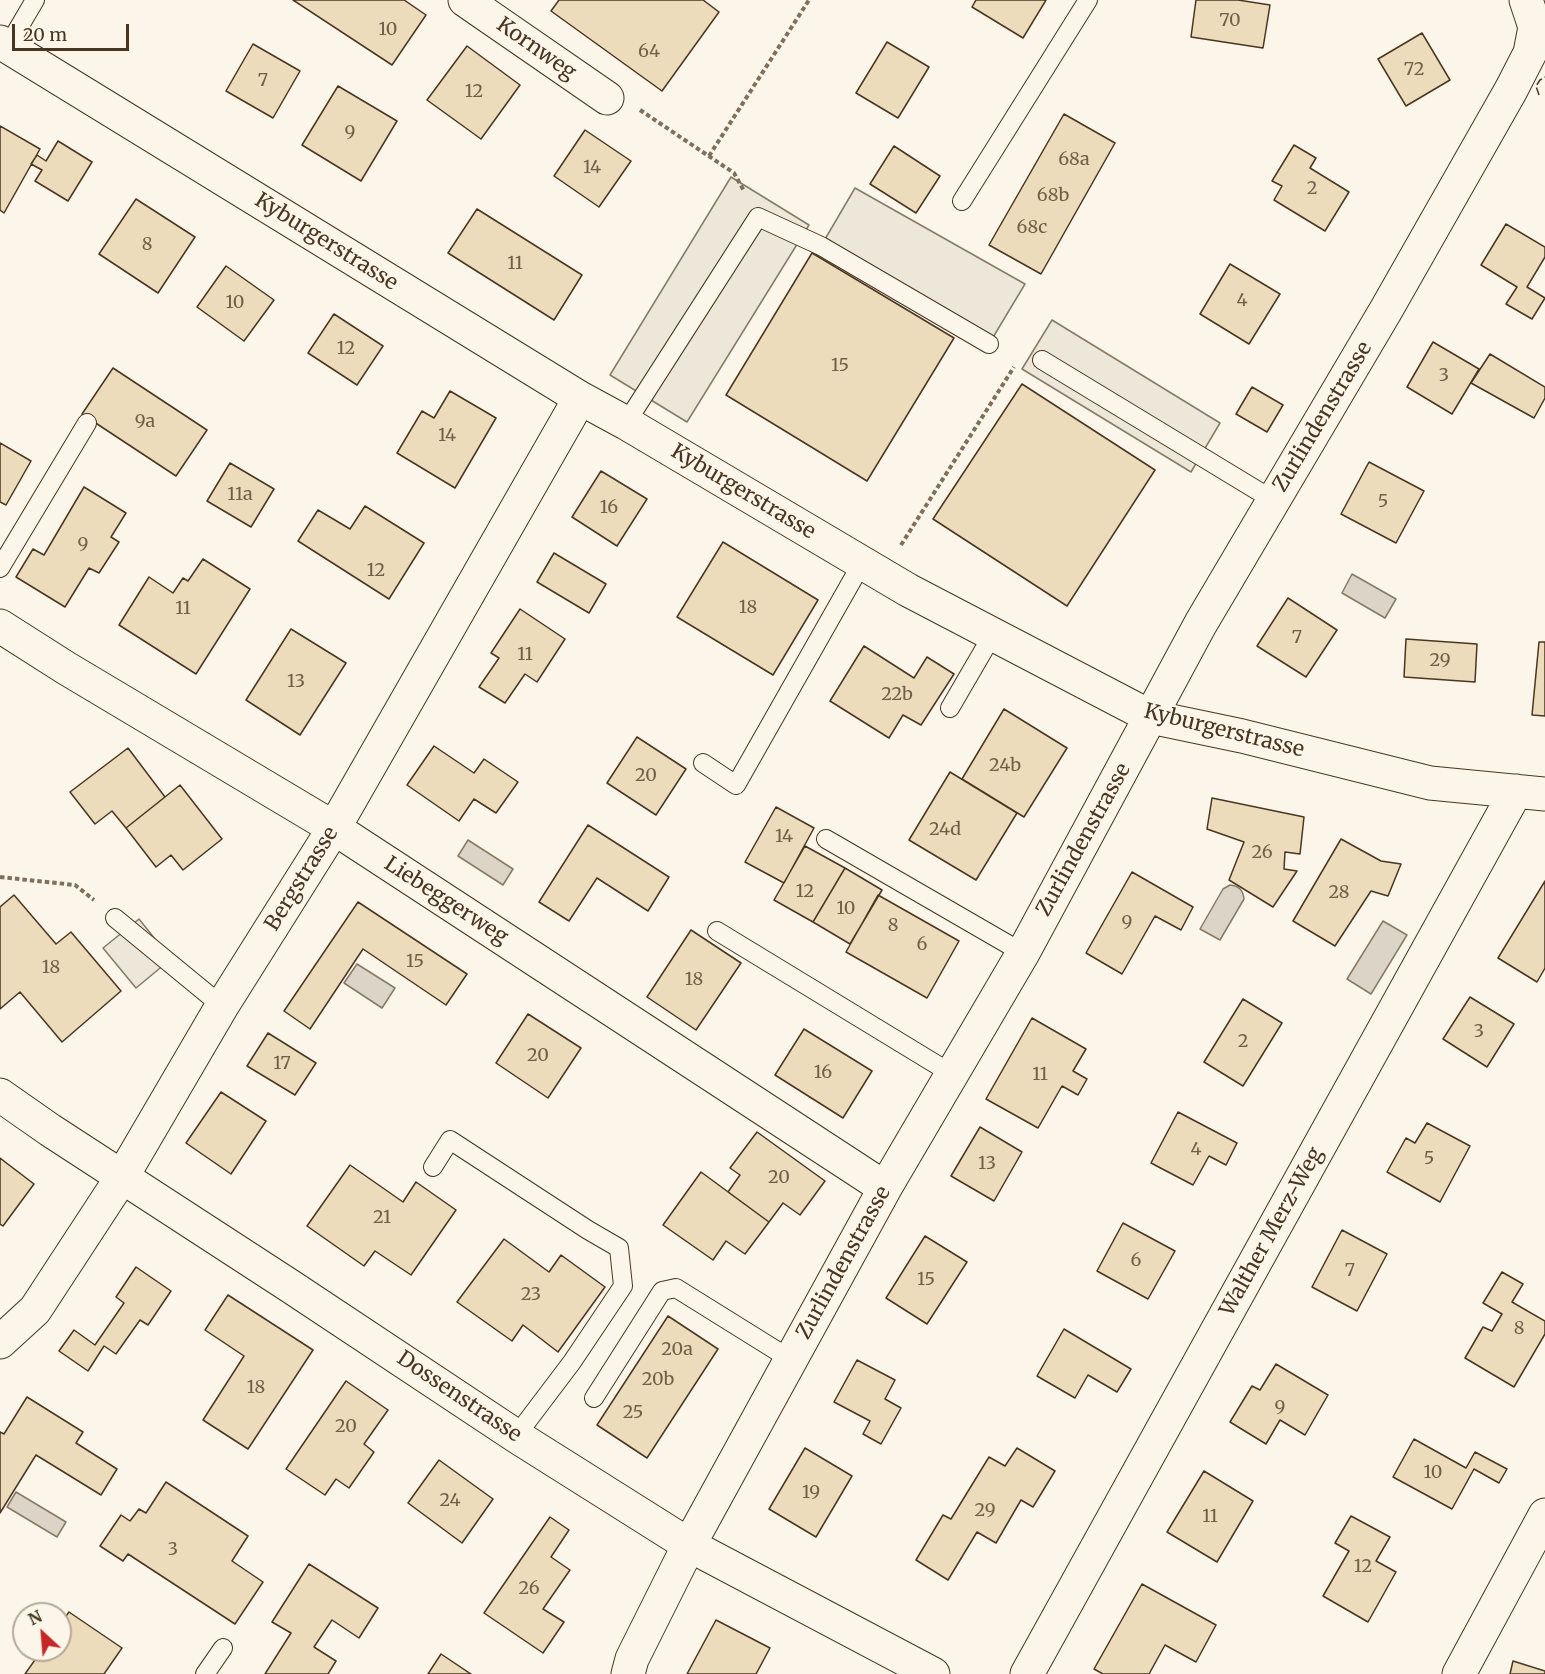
<!DOCTYPE html>
<style>
body{margin:0}
#map{position:relative;width:1545px;height:1674px;overflow:hidden;background:#fbf6e9;font-family:Merriweather,serif}
canvas{display:block}
.north{position:absolute;left:12px;top:1602px;width:60px;height:60px;box-sizing:border-box;background:#fbf6e9;border:2px solid #b4a999;border-radius:50%;rotate:334deg;font-size:16px;font-weight:700;line-height:24px;text-align:center;color:#4a3520}
.north::after{content:'';display:block;margin:auto;width:21px;height:27px;background:#c62828;clip-path:polygon(50% 0,100% 100%,50% 72%,0 100%)}
.scale{position:absolute;left:12px;top:24px;width:117px;height:27px;box-sizing:border-box;border:3px solid #4a3520;border-top:0;padding-left:8px;font-size:18px;line-height:21px;white-space:nowrap;color:#4a3520;-webkit-text-stroke:4px #fbf6e9;paint-order:stroke}
</style>
<div id="map">
<canvas width="1545" height="1674"></canvas>
<div class="north">N</div>
<div class="scale">20 m</div>
</div>
<script>
const g = document.querySelector('canvas').getContext('2d');
g.lineJoin = 'round';
function fillPath(path, color) { g.fillStyle = color; g.fill(path, 'evenodd'); }
function trace(path, color, width, dash) { g.strokeStyle = color; g.lineWidth = width; g.lineCap = dash ? 'butt' : 'round'; g.setLineDash(dash || []); g.stroke(path); }
function drawText(font, color, halo, rows, align = 'center') {
  g.font = font + ' Merriweather,serif'; g.lineWidth = 4.5; g.setLineDash([]); g.textBaseline = 'middle'; g.strokeStyle = halo; g.fillStyle = color; for (const [text, x, y, turn = 0] of rows) {
    g.save(); g.translate(x, y); g.rotate((+turn || 0) * Math.PI / 180); g.textAlign = isNaN(turn) ? turn : align; if (halo) g.strokeText(text, 0, 0); g.fillText(text, 0, 0); g.restore();
  }
}
const parking = new Path2D(`
 M 731,177 L 809,225 L 687,422 L 610,375 Z
 M 855,188 L 1025,284 L 989,344 L 821,246 Z
 M 1052,320 L 1220,423 L 1191,472 L 1022,369 Z
 M 139,919 L 171,959 L 136,988 L 103,948 Z`);
const water = new Path2D(`
 M 1352,574 L 1396,599 L 1385,618 L 1342,593 Z
 M 468,840 L 513,869 L 503,885 L 458,856 Z
 M 1230,885 C 1239,886 1243,890 1244,899 L 1220,940 L 1200,929 L 1223,889 Z
 M 1383,921 L 1407,935 L 1371,994 L 1347,979 Z
 M 357,964 L 395,988 L 382,1008 L 344,983 Z
 M 16,1492 L 66,1522 L 57,1537 L 7,1507 Z`);
const building = new Path2D(`
 M 293,0 L 404,0 L 426,15 L 392,65 Z
 M 559,0 L 703,0 L 719,12 L 662,91 L 551,11 Z
 M 976,0 L 1046,0 L 1023,38 L 972,7 Z
 M 1196,0 L 1238,0 L 1270,5 L 1263,48 L 1191,37 Z
 M 1422,33 L 1450,80 L 1406,106 L 1378,59 Z
 M 887,42 L 929,67 L 898,118 L 856,93 Z
 M 253,44 L 300,71 L 273,118 L 226,91 Z
 M 467,46 L 520,85 L 481,139 L 427,100 Z
 M 338,86 L 397,121 L 361,181 L 302,145 Z
 M 1064,114 L 1115,143 L 1041,274 L 989,245 Z
 M 0,126 L 40,149 L 4,213 L 0,210 Z
 M 585,130 L 631,161 L 599,207 L 554,176 Z
 M 58,141 L 92,162 L 68,201 L 35,181 L 42,170 L 31,164 L 37,155 L 46,161 Z
 M 1294,145 L 1316,158 L 1310,168 L 1349,192 L 1325,231 L 1274,200 L 1282,186 L 1272,181 Z
 M 894,146 L 940,176 L 916,213 L 870,184 Z
 M 136,199 L 195,237 L 158,293 L 99,254 Z
 M 477,209 L 582,275 L 554,320 L 448,253 Z
 M 1506,224 L 1545,247 L 1545,257 L 1527,287 L 1545,298 L 1532,319 L 1506,304 L 1517,287 L 1481,265 Z
 M 812,253 L 954,338 L 867,481 L 726,395 Z
 M 1230,264 L 1280,294 L 1249,344 L 1200,314 Z
 M 226,266 L 274,300 L 244,341 L 197,307 Z
 M 334,314 L 383,346 L 357,385 L 308,353 Z
 M 1433,342 L 1479,369 L 1452,414 L 1407,387 Z
 M 1490,354 L 1545,387 L 1545,398 L 1534,418 L 1471,383 Z
 M 113,368 L 207,430 L 176,476 L 82,414 Z
 M 1022,384 L 1155,470 L 1067,606 L 933,519 Z
 M 1252,387 L 1283,405 L 1267,432 L 1236,414 Z
 M 450,391 L 496,418 L 455,488 L 397,453 L 422,411 L 434,418 Z
 M 0,443 L 31,461 L 6,505 L 0,502 Z
 M 1369,462 L 1424,491 L 1396,543 L 1341,514 Z
 M 230,463 L 274,489 L 251,527 L 207,501 Z
 M 601,471 L 647,499 L 617,546 L 572,517 Z
 M 84,487 L 126,513 L 111,537 L 119,542 L 99,573 L 89,568 L 65,607 L 16,577 L 33,549 L 44,555 Z
 M 365,506 L 424,543 L 389,599 L 298,541 L 318,510 L 350,529 Z
 M 723,542 L 818,600 L 773,675 L 677,617 Z
 M 554,553 L 606,584 L 589,613 L 537,582 Z
 M 203,559 L 250,589 L 196,674 L 119,625 L 149,577 L 173,593 L 183,578 L 188,581 Z
 M 1288,598 L 1337,630 L 1306,677 L 1257,646 Z
 M 520,609 L 565,639 L 537,682 L 525,674 L 505,703 L 479,687 L 499,658 L 491,653 Z
 M 291,629 L 346,663 L 300,735 L 246,700 Z
 M 1406,639 L 1477,644 L 1475,682 L 1404,677 Z
 M 1539,642 L 1545,642 L 1545,716 L 1532,715 Z
 M 864,646 L 914,678 L 927,657 L 954,674 L 921,725 L 903,715 L 889,738 L 830,701 Z
 M 1004,709 L 1067,748 L 1024,817 L 962,779 Z
 M 637,737 L 686,769 L 656,815 L 607,783 Z
 M 434,746 L 474,773 L 484,759 L 518,782 L 496,813 L 474,799 L 459,821 L 407,785 Z
 M 128,748 L 165,797 L 126,828 L 112,811 L 95,824 L 70,792 Z
 M 950,772 L 1017,813 L 976,880 L 909,840 Z
 M 180,785 L 222,839 L 183,870 L 171,855 L 156,867 L 126,828 Z
 M 1212,798 L 1304,817 L 1300,854 L 1285,852 L 1284,869 L 1297,871 L 1273,907 L 1229,880 L 1244,842 L 1207,829 Z
 M 776,807 L 814,828 L 784,883 L 745,862 Z
 M 588,825 L 669,877 L 648,911 L 597,878 L 569,921 L 539,902 Z
 M 1341,839 L 1381,861 L 1401,864 L 1388,896 L 1371,891 L 1335,946 L 1293,921 Z
 M 805,846 L 845,868 L 813,922 L 774,900 Z
 M 845,868 L 882,890 L 850,944 L 813,922 Z
 M 1132,872 L 1193,907 L 1181,930 L 1155,916 L 1122,974 L 1086,953 Z
 M 1545,881 L 1545,968 L 1537,982 L 1498,958 Z
 M 14,895 L 56,944 L 71,932 L 121,991 L 62,1042 L 20,992 L 0,1009 L 0,907 Z
 M 878,895 L 959,941 L 927,998 L 846,952 Z
 M 358,902 L 467,974 L 446,1005 L 363,949 L 310,1029 L 284,1011 Z
 M 691,930 L 741,963 L 696,1030 L 647,997 Z
 M 1470,997 L 1514,1024 L 1487,1067 L 1443,1039 Z
 M 1243,999 L 1282,1023 L 1243,1086 L 1204,1062 Z
 M 528,1014 L 581,1048 L 548,1098 L 496,1063 Z
 M 1032,1018 L 1086,1049 L 1073,1071 L 1087,1079 L 1078,1095 L 1062,1086 L 1038,1128 L 986,1099 Z
 M 804,1029 L 872,1071 L 843,1118 L 775,1075 Z
 M 268,1033 L 316,1063 L 295,1095 L 247,1066 Z
 M 221,1092 L 266,1121 L 231,1174 L 186,1143 Z
 M 1178,1112 L 1237,1143 L 1226,1165 L 1209,1156 L 1193,1185 L 1151,1163 Z
 M 1427,1123 L 1470,1146 L 1440,1202 L 1387,1172 L 1406,1138 L 1415,1143 Z
 M 980,1127 L 1022,1152 L 994,1201 L 951,1176 Z
 M 757,1132 L 825,1181 L 800,1215 L 783,1203 L 769,1222 L 728,1192 L 740,1175 L 730,1168 Z
 M 0,1158 L 34,1184 L 3,1226 L 0,1224 Z
 M 350,1165 L 403,1202 L 416,1182 L 456,1210 L 411,1275 L 375,1251 L 364,1266 L 307,1226 Z
 M 701,1172 L 769,1222 L 745,1254 L 726,1241 L 713,1260 L 663,1225 Z
 M 1123,1223 L 1175,1251 L 1148,1299 L 1097,1271 Z
 M 1342,1230 L 1387,1254 L 1357,1311 L 1312,1287 Z
 M 925,1236 L 967,1262 L 927,1324 L 886,1298 Z
 M 504,1239 L 549,1272 L 561,1255 L 605,1287 L 558,1352 L 523,1325 L 512,1341 L 457,1302 Z
 M 136,1267 L 171,1291 L 148,1325 L 140,1320 L 116,1354 L 104,1346 L 88,1371 L 59,1351 L 74,1330 L 95,1345 L 124,1303 L 116,1297 Z
 M 1502,1272 L 1523,1284 L 1512,1302 L 1545,1321 L 1545,1334 L 1514,1387 L 1465,1358 L 1483,1327 L 1492,1331 L 1502,1314 L 1483,1303 Z
 M 228,1295 L 313,1350 L 248,1449 L 203,1420 L 244,1356 L 205,1330 Z
 M 668,1316 L 718,1349 L 647,1458 L 597,1425 Z
 M 1064,1329 L 1131,1369 L 1117,1392 L 1088,1375 L 1075,1398 L 1037,1376 Z
 M 857,1360 L 895,1380 L 885,1399 L 901,1408 L 881,1444 L 863,1434 L 870,1421 L 834,1402 Z
 M 1276,1364 L 1328,1395 L 1305,1435 L 1280,1420 L 1266,1444 L 1230,1422 L 1252,1386 L 1260,1390 Z
 M 346,1381 L 388,1410 L 364,1444 L 374,1452 L 349,1488 L 336,1479 L 325,1495 L 286,1469 Z
 M 27,1397 L 83,1432 L 76,1443 L 117,1469 L 101,1495 L 36,1455 L 0,1513 L 0,1432 L 4,1434 Z
 M 1414,1439 L 1466,1468 L 1475,1452 L 1507,1469 L 1499,1483 L 1474,1469 L 1452,1509 L 1393,1477 Z
 M 805,1448 L 852,1476 L 816,1537 L 769,1509 Z
 M 1017,1448 L 1055,1471 L 1033,1507 L 1021,1500 L 996,1543 L 977,1532 L 948,1580 L 916,1560 L 943,1515 L 951,1519 L 989,1457 L 1005,1466 Z
 M 439,1460 L 493,1499 L 462,1543 L 408,1503 Z
 M 1204,1471 L 1253,1501 L 1217,1562 L 1167,1532 Z
 M 166,1482 L 248,1536 L 232,1561 L 263,1582 L 235,1624 L 128,1554 L 123,1561 L 100,1546 L 121,1515 L 130,1521 L 139,1509 L 146,1513 Z
 M 1351,1516 L 1390,1537 L 1376,1561 L 1396,1572 L 1368,1622 L 1323,1596 L 1349,1551 L 1335,1543 Z
 M 550,1517 L 569,1530 L 551,1557 L 570,1570 L 543,1609 L 564,1622 L 543,1653 L 484,1613 Z
 M 309,1564 L 378,1608 L 359,1638 L 332,1620 L 314,1647 L 336,1661 L 328,1674 L 265,1674 L 291,1633 L 272,1622 Z
 M 1142,1584 L 1216,1625 L 1196,1662 L 1165,1645 L 1149,1674 L 1103,1674 L 1094,1669 Z
 M 69,1612 L 122,1648 L 104,1674 L 25,1674 L 42,1650 L 60,1650 L 60,1624 Z
 M 716,1620 L 770,1648 L 756,1674 L 687,1674 Z
 M 441,1654 L 471,1674 L 428,1674 Z
 M 1513,1661 L 1545,1671 L 1545,1674 L 1510,1674 Z`);
const path = new Path2D(`
 M 640,110 L 734,173 L 744,191
 M 709,156 L 809,0
 M 901,545 L 1014,367
 M 0,877 L 75,885 L 94,900`);
const lane = new Path2D(`
 M 8,46 L 35,0
 M 962,201 L 1088,0
 M 1042,360 L 1273,500
 M 626,423 L 758,217 L 821,246 L 989,344
 M 0,568 L 87,423
 M 950,708 L 993,634
 M 703,763 L 736,785 L 862,563
 M 826,839 L 1023,953
 M 115,918 L 222,1006
 M 717,931 L 952,1074
 M 433,1167 L 450,1140 L 588,1230 L 619,1248 L 623,1286 L 572,1362 L 516,1436
 M 594,1398 L 662,1291 L 676,1288 L 790,1359
 M 205,1674 L 223,1648`);
const street = new Path2D(`
 M 465,0 L 607,98
 M 0,42 L 580,398 L 626,423 L 908,590 L 1151,717 L 1242,736 L 1430,783 L 1545,794
 M 0,626 L 66,668 L 334,828 L 885,1188
 M 0,1095 L 50,1130 L 290,1286 L 516,1436 L 689,1545 L 933,1674
 M 0,1342 L 35,1310 L 122,1177 L 222,1006 L 334,828 L 580,398
 M 628,1674 L 632,1659 L 689,1545 L 885,1188 L 1023,953 L 1201,623 L 1386,310 L 1511,90 L 1530,53 L 1535,27 L 1526,0
 M 1027,1674 L 1516,791
 M 1459,1674 L 1545,1515`);
const fence = new Path2D(`
 M 1539,95 L 1536,86 L 1540,80 L 1545,77`);
const numberNames = [
 ["70",1230,21],
 ["10",388,30],
 ["64",649,52],
 ["72",1414,70],
 ["7",263,81],
 ["12",474,92],
 ["9",350,133],
 ["68a",1074,160],
 ["14",592,168],
 ["2",1312,189],
 ["68b",1053,196],
 ["68c",1032,228],
 ["8",147,245],
 ["11",515,264],
 ["4",1242,301],
 ["10",235,303],
 ["12",346,349],
 ["15",840,366],
 ["3",1444,376],
 ["9a",145,422],
 ["14",447,436],
 ["11a",240,495],
 ["5",1383,502],
 ["16",609,508],
 ["9",83,545],
 ["12",376,571],
 ["18",748,608],
 ["11",183,609],
 ["7",1297,638],
 ["11",525,655],
 ["29",1440,661],
 ["13",296,682],
 ["22b",897,695],
 ["24b",1005,766],
 ["20",646,776],
 ["24d",945,830],
 ["14",784,837],
 ["26",1262,853],
 ["12",805,892],
 ["28",1339,893],
 ["10",846,909],
 ["9",1127,923],
 ["8",893,926],
 ["6",922,945],
 ["15",415,962],
 ["18",51,968],
 ["18",694,980],
 ["3",1479,1032],
 ["2",1243,1042],
 ["20",538,1056],
 ["17",282,1064],
 ["16",823,1073],
 ["11",1040,1075],
 ["4",1196,1150],
 ["5",1429,1159],
 ["13",987,1164],
 ["20",779,1178],
 ["21",382,1218],
 ["6",1136,1261],
 ["7",1350,1271],
 ["15",926,1280],
 ["23",531,1295],
 ["8",1519,1329],
 ["20a",677,1350],
 ["20b",658,1380],
 ["18",256,1388],
 ["9",1280,1408],
 ["25",633,1413],
 ["20",346,1427],
 ["10",1433,1473],
 ["19",811,1493],
 ["24",450,1501],
 ["29",985,1511],
 ["11",1210,1517],
 ["3",173,1550],
 ["12",1363,1567],
 ["26",529,1589]
];
const streetNames = [
 ["Kornweg",536,49,35],
 ["Kyburgerstrasse",326,242,32],
 ["Zurlindenstrasse",1323,417,-59],
 ["Kyburgerstrasse",743,492,31],
 ["Kyburgerstrasse",1224,731,14],
 ["Zurlindenstrasse",1084,840,-61],
 ["Bergstrasse",302,879,-58],
 ["Liebeggerweg",446,901,33],
 ["Walther Merz-Weg",1272,1232,-61],
 ["Zurlindenstrasse",844,1263,-61],
 ["Dossenstrasse",459,1397,34]
];
fillPath(parking, '#ede7d9');
trace(parking, '#887966', 1.5);
fillPath(water, '#dcd4c6');
trace(water, '#887966', 1.5);
fillPath(building, '#ecdcbc');
trace(building, '#4a3520', 1.5);
trace(lane, '#4a3520', 20);
trace(street, '#4a3520', 35);
trace(path, '#7f6f5c', 4, [4.5, 3]);
trace(lane, '#fbf6e9', 18);
trace(street, '#fbf6e9', 33);
trace(fence, '#4a3520', 1.5, [8, 3]);
drawText('18px', '#725f47', null, numberNames);
drawText('21px', '#4a3520', '#fbf6e9', streetNames);
</script>
